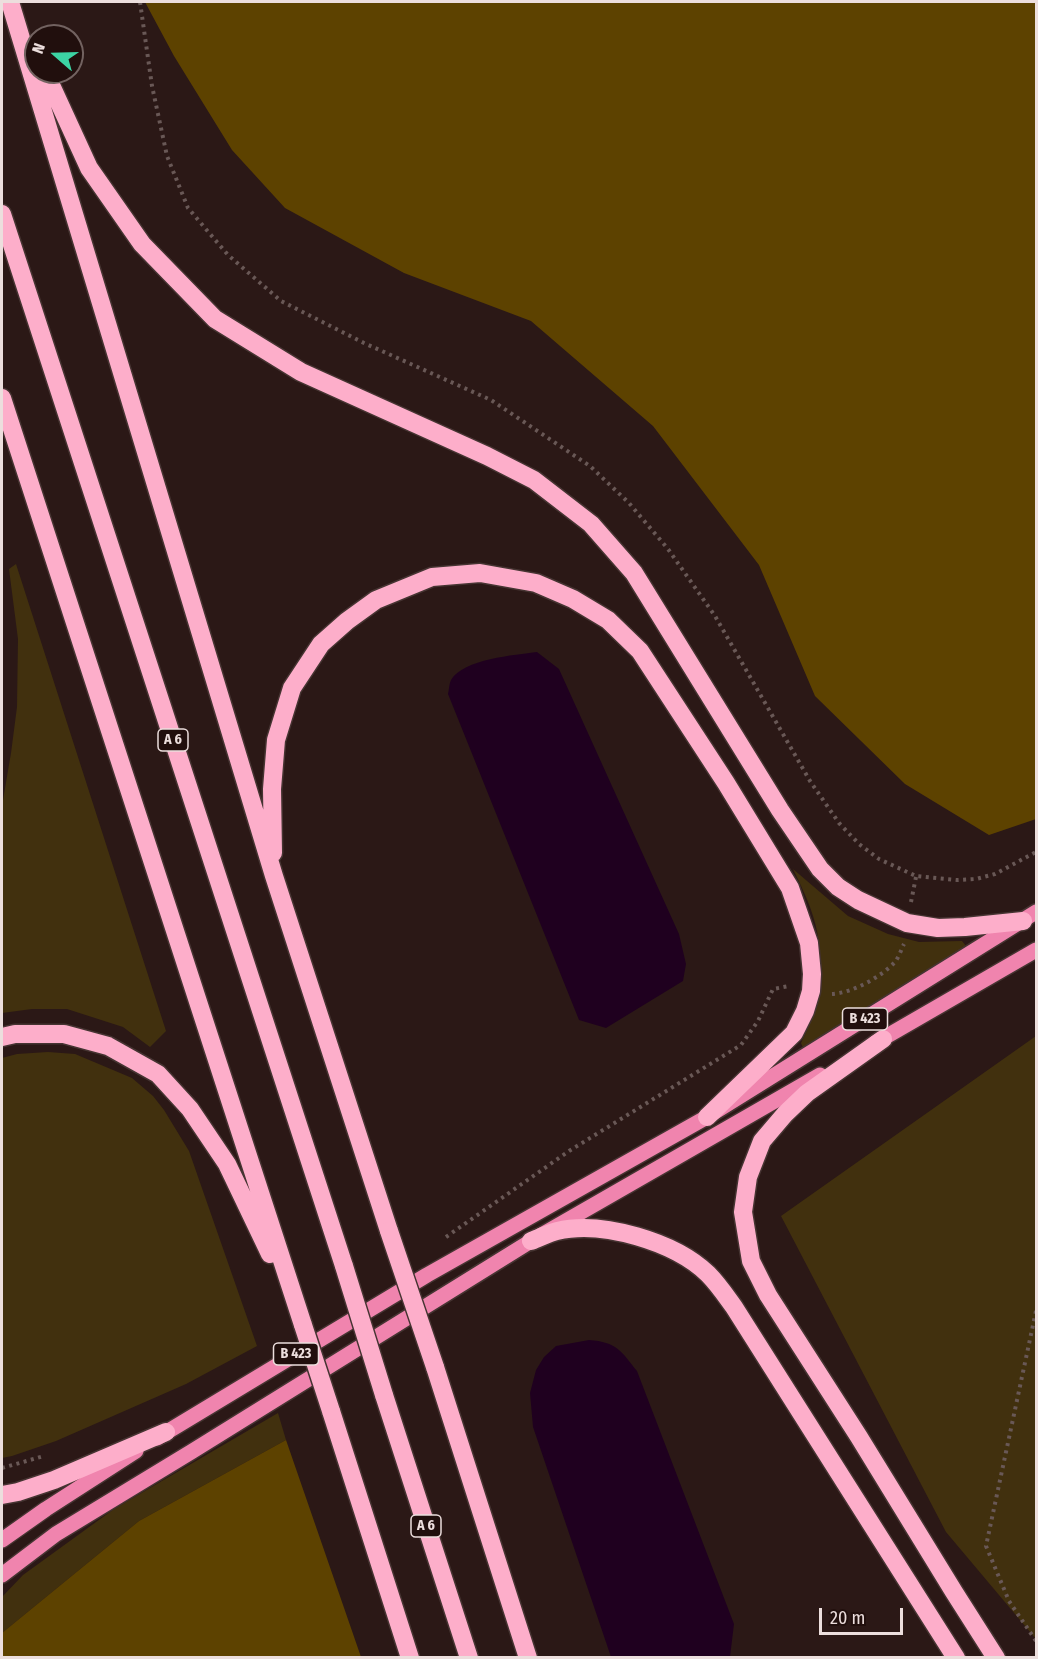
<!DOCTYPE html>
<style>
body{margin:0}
#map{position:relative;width:1038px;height:1659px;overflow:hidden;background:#2b1816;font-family:"Fira Sans Condensed",sans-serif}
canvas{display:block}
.frame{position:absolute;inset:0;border:3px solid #ecdedd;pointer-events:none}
.north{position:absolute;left:24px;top:24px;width:60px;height:60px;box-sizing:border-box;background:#210f0d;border:2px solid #726260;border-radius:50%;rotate:290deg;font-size:16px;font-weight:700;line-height:24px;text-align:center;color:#ecdedd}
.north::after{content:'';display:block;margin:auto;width:21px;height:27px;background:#3cd4a4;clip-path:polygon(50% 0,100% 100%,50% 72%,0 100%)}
.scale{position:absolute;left:819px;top:1608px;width:84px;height:27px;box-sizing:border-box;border:3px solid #ecdedd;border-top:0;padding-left:8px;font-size:18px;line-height:21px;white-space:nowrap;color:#ecdedd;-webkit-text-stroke:4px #210f0d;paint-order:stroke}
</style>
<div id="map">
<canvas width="1038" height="1659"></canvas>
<div class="frame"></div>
<div class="north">N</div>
<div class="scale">20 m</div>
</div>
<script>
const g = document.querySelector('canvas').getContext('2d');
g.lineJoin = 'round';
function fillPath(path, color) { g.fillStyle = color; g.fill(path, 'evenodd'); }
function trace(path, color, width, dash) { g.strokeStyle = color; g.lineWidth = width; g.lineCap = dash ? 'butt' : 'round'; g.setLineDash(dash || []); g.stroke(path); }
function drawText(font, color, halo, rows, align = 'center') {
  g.font = font + ' "Fira Sans Condensed",sans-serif'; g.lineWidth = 6; g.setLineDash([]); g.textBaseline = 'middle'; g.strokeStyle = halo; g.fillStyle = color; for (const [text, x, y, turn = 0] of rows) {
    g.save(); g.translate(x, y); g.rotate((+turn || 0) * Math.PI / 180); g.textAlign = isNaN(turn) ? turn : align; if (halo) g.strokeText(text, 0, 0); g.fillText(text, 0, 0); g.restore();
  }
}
const green = new Path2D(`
 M 16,564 L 166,1031 L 150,1047 L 123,1027 L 67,1009 L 32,1009 L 2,1013 L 2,806 L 11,753 L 17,707 L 18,639 L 9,569 Z
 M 793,869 L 848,916 L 888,934 L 919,942 L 962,941 L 966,946 L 804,1050 L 801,1043 C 823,1001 827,953 810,907 C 805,894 799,881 793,869 Z
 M 1036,1036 L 1036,1639 L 946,1532 L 781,1216 Z
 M 48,1052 L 75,1054 L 132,1078 L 153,1096 L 164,1110 L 189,1151 L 257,1346 L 186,1384 L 56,1441 L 12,1456 L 2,1458 L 2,1058 L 17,1054 Z
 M 278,1413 L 286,1440 L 139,1521 L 2,1633 L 2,1597 L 23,1575 L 114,1509 Z`);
const forest = new Path2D(`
 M 145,2 L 1036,2 L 1036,819 L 989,835 L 905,784 L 815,696 L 759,565 L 653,426 L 531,321 L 404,273 L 285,208 L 232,150 L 174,56 Z
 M 286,1440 L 361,1657 L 2,1657 L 2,1633 L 139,1521 Z`);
const water = new Path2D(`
 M 537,652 L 559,669 L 679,934 L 686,964 L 683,981 L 606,1028 L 579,1020 L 448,694 C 449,690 449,684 451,680 C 463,659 515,655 537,652 Z
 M 589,1340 C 617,1342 621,1351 637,1371 L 734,1624 L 730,1657 L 611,1657 L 533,1427 L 530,1393 L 536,1370 L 544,1357 L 556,1346 Z`);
const path = new Path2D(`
 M 140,2 L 152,86 L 167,156 L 188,208 L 228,255 L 281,301 L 364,343 L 491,400 L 590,466 L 629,503 L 668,549 L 715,616 L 810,781 L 839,823 L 859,844 L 879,859 L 916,876 L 957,880 L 976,879 L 995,874 L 1036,852
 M 911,902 L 916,877
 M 832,994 C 852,993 881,977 895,962 C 899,957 901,950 904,944
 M 446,1237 L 569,1151 L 741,1045 L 758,1021 L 773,989 L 789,986
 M 1036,1311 L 986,1546 L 1009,1601 L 1036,1641
 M 2,1468 L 44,1456`);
const primary = new Path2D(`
 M 875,1043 L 1036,950
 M 157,1438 L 427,1275 L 707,1117 L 1036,912
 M 2,1540 L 46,1509 L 136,1451
 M 2,1575 L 56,1534 L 191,1452 L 531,1241 L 820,1075`);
const highway = new Path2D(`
 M 10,2 L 274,876 L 389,1231
 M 45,72 L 89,168 L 142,244 L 215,319 L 301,372 L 487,456 L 534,480 L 591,524 L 634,573 L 780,810 L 820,869 L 838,887 L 858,900 L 907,923 L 938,928 L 965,927 L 1023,921
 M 2,214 L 344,1266
 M 2,398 L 303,1325
 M 273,853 L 272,789 L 276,740 L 292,688 L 321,644 L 347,621 L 376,600 L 432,577 L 480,573 L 536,583 L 573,599 L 608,620 L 640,651 L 726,783 L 790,888 L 809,943 L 812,974 L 811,991 L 805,1011 L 794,1033 L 707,1117
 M 2,1037 L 15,1034 L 64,1034 L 108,1046 L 158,1074 L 190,1109 L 227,1164 L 270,1254
 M 883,1039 L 807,1093 L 785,1114 L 762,1141 L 748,1177 L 743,1212 L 751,1261 L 768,1295 L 859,1437 L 954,1592 L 996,1658
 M 531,1241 C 540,1238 548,1233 557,1231 C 602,1220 675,1242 708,1274 C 718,1284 726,1296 734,1307 L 956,1658
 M 435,1367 L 528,1658
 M 384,1395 L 469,1658
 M 331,1411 L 410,1658
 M 2,1495 L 18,1492 L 54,1480 L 166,1432`);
const highwayBridge = new Path2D(`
 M 389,1231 L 435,1367
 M 344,1266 L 384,1395
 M 303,1325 L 331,1411`);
const shields = [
 [173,740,30],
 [865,1019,45],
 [296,1354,45],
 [426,1526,30]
];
const shieldNames = [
 ["A 6",173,740],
 ["B 423",865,1019],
 ["B 423",296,1354],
 ["A 6",426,1526]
];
fillPath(green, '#41300e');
fillPath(forest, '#5d4200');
fillPath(water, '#1f001f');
trace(primary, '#463432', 18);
trace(highway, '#463432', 21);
trace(path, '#695856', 4, [3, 4.5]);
trace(primary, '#f084ae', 15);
trace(highway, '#fdaeca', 18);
trace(highwayBridge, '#463432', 21, []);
trace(highwayBridge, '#fdaeca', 18);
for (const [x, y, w] of shields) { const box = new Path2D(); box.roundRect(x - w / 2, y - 11, w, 22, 4.5); g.fillStyle = '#210f0d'; g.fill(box); trace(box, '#ecdedd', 1.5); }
drawText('bold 14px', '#ecdedd', null, shieldNames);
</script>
